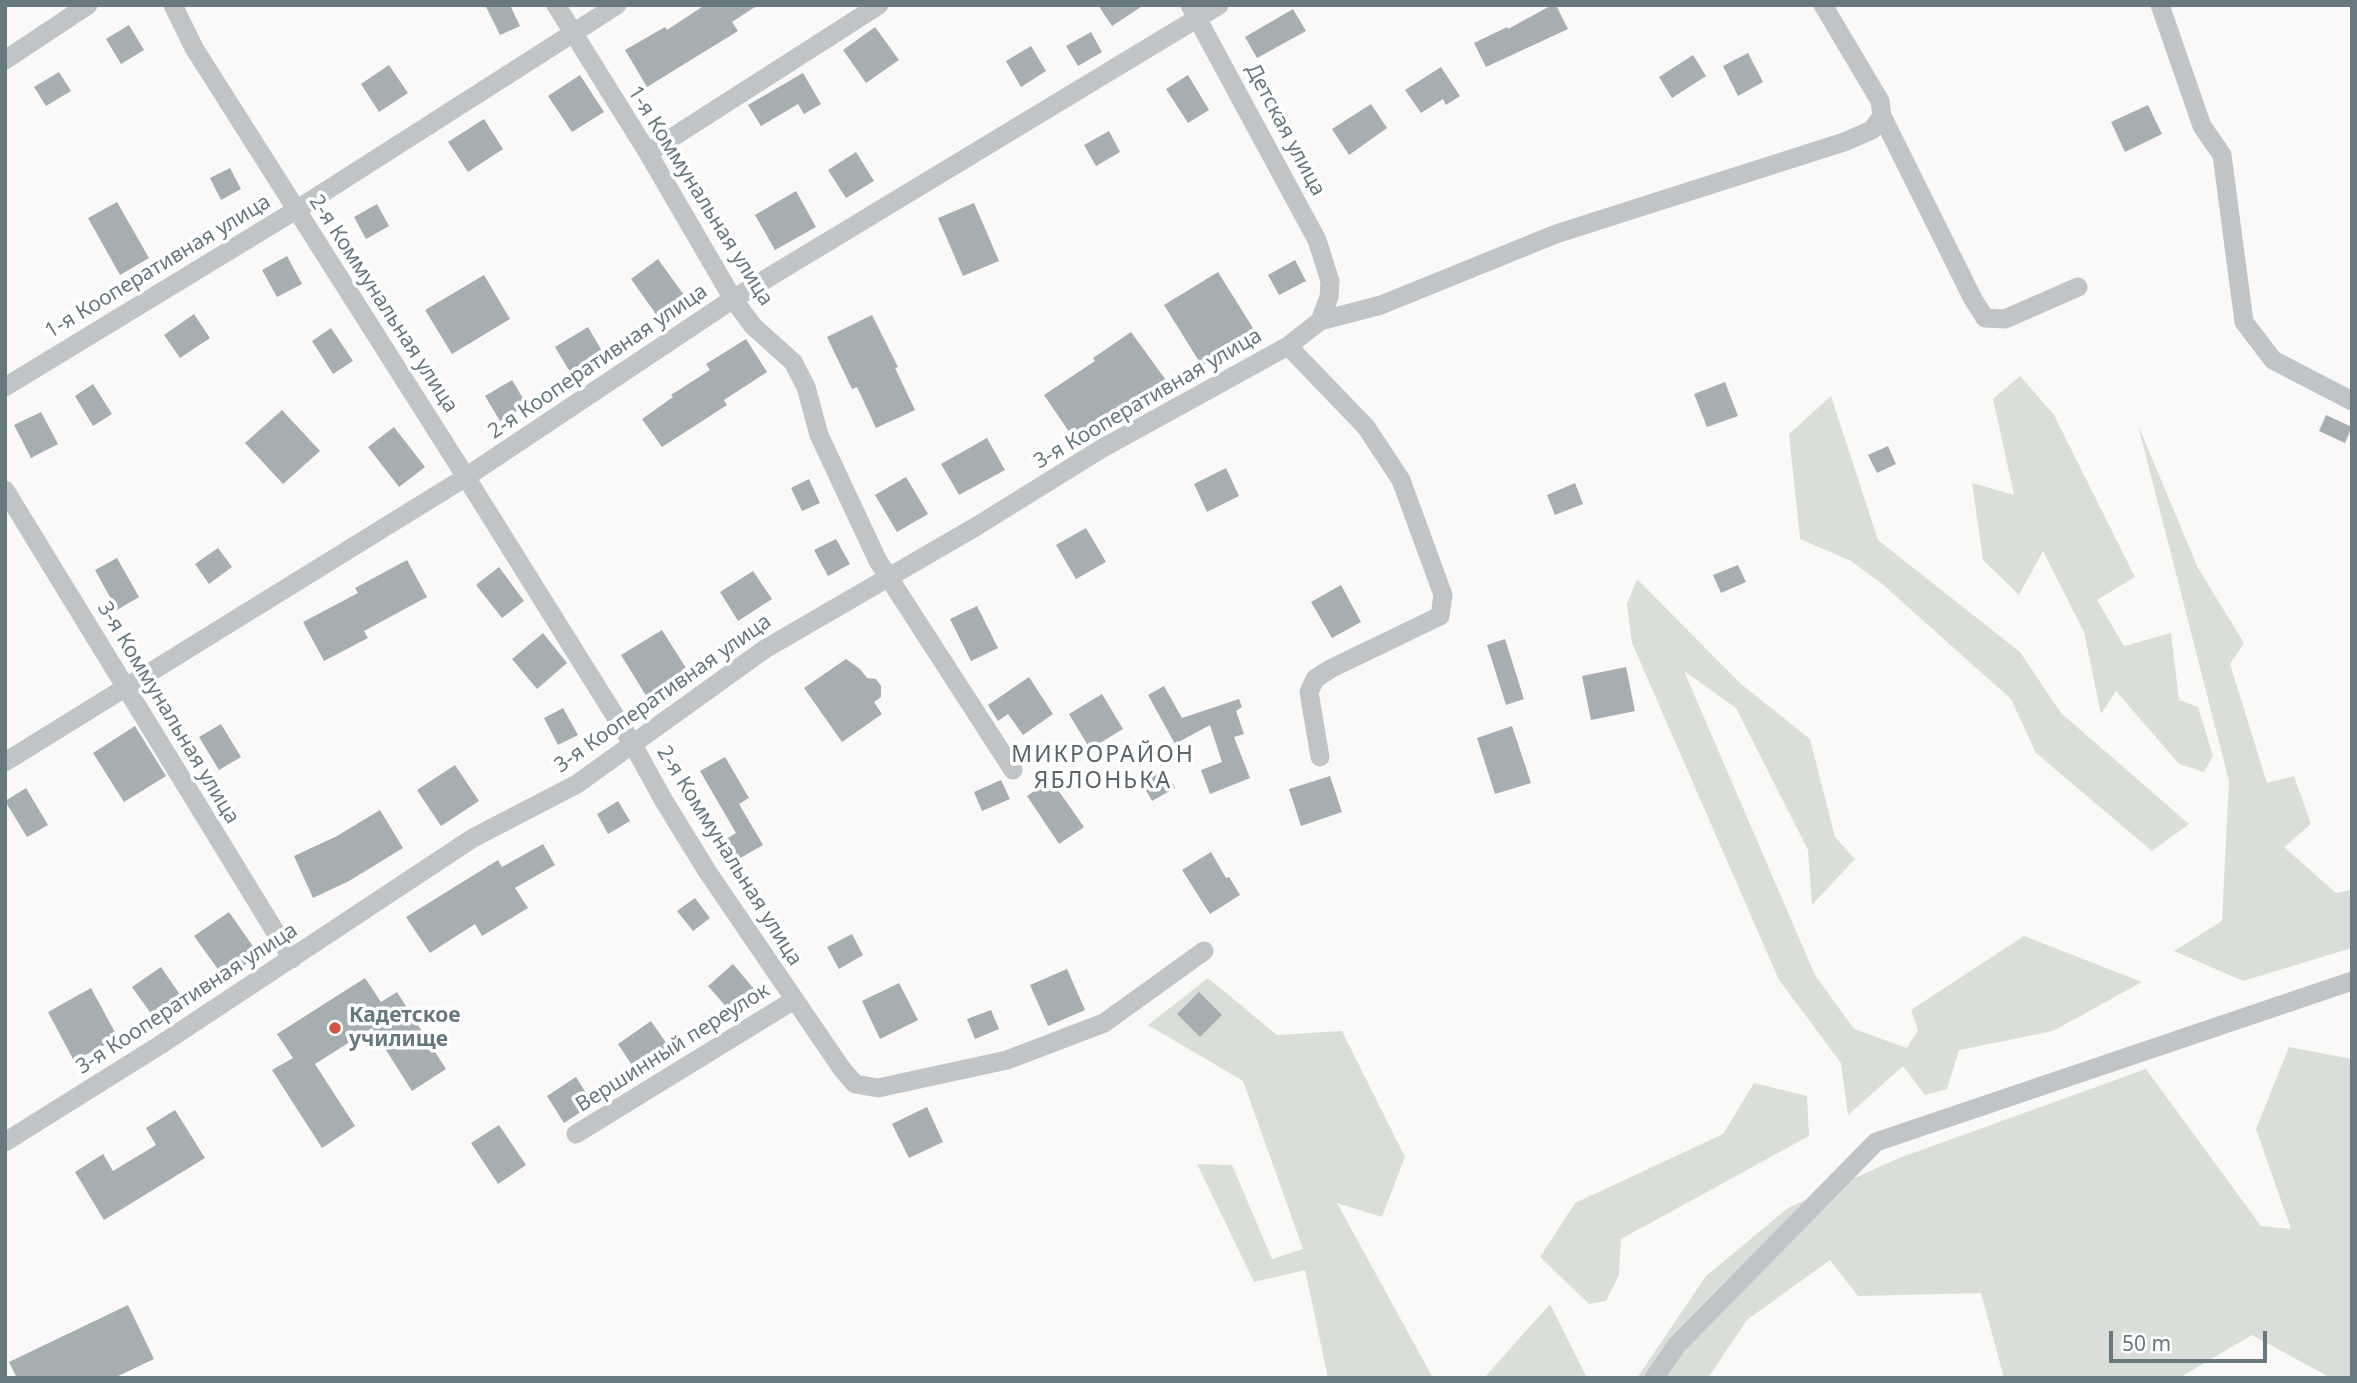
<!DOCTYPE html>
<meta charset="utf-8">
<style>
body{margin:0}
#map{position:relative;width:2357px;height:1383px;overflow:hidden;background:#faf9f8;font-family:"Noto Sans",sans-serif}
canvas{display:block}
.frame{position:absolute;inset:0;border:7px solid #68787f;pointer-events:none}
.scale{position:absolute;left:2109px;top:1331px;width:158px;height:32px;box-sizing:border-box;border:4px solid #68787f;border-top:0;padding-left:9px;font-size:21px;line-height:24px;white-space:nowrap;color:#68787f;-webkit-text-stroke:5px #fff;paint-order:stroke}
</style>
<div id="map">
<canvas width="2357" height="1383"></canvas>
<div class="frame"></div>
<div class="scale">50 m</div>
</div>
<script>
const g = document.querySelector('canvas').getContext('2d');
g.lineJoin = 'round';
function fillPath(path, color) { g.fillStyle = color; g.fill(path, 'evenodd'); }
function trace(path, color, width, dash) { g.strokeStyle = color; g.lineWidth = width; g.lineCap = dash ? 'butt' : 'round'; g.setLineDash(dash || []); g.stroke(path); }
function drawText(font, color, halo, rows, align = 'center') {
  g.font = font + ' "Noto Sans",sans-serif'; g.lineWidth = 7; g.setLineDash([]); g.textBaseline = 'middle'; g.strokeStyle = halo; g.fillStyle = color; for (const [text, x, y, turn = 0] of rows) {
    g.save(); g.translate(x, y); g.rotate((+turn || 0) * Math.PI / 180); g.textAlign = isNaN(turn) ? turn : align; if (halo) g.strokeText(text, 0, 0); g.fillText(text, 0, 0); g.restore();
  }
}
const green = new Path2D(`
 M 2020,376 L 2054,415 L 2135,577 L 2097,600 L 2124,646 L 2171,633 L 2179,700 L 2198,707 L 2213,756 L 2204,772 L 2179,764 L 2116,691 L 2101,714 L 2084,632 L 2043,551 L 2019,595 L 1983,560 L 1972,483 L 2014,495 L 1993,399 Z
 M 1831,396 L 1878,540 L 2020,652 L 2061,713 L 2189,824 L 2152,851 L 2036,753 L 2011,699 L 1881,583 L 1851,561 L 1800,539 L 1789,434 Z
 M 2138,425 L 2198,568 L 2244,643 L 2230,664 L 2267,783 L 2294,776 L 2311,824 L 2284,847 L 2336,893 L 2352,890 L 2352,948 L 2243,981 L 2174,951 L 2222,921 L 2229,781 Z
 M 1637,579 L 1741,684 L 1810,739 L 1835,837 L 1855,859 L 1812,905 L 1808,850 L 1736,708 L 1684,671 L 1815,975 L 1854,1029 L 1907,1048 L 1918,1030 L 1911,1010 L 2024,936 L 2142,982 L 2053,1031 L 1959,1050 L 1947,1089 L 1925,1095 L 1903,1066 L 1848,1115 L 1841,1063 L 1779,980 L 1632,643 L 1627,604 Z
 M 1208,978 L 1277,1035 L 1342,1031 L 1405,1157 L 1382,1217 L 1337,1203 L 1433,1378 L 1328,1378 L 1305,1270 L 1254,1282 L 1197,1164 L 1232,1165 L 1272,1259 L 1303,1249 L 1243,1081 L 1148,1025 Z
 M 2289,1047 L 2352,1059 L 2352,1378 L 2331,1378 L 2252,1335 L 2179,1378 L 2004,1378 L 1981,1293 L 1858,1296 L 1830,1260 L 1747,1320 L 1708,1378 L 1637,1378 L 1706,1276 L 1788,1208 L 1899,1158 L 2146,1069 L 2261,1226 L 2291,1229 L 2256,1129 Z
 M 1754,1083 L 1807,1096 L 1809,1136 L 1621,1239 L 1619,1275 L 1606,1301 L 1589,1304 L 1540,1257 L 1575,1203 L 1723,1134 Z
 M 1550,1304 L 1587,1378 L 1484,1378 Z`);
const building = new Path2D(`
 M 485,5 L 510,5 L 520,26 L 500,35 Z
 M 705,5 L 758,5 L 732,22 L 738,31 L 647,87 L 625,50 L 665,27 L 667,30 Z
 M 1098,5 L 1144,5 L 1112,26 Z
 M 1552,5 L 1556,5 L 1568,29 L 1486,67 L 1474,43 L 1507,27 L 1508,29 Z
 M 1293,9 L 1306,31 L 1257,58 L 1245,37 Z
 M 129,25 L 144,50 L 121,64 L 106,39 Z
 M 875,27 L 899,60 L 866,83 L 843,50 Z
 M 1091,32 L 1102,52 L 1078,66 L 1066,46 Z
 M 1031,46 L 1046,71 L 1021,87 L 1006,61 Z
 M 1748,53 L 1763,82 L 1738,96 L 1723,66 Z
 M 1693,55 L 1706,76 L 1672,98 L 1659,77 Z
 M 389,65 L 408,93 L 379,112 L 361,84 Z
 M 1441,67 L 1460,96 L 1446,105 L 1443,99 L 1421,113 L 1405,90 Z
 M 59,72 L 71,91 L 46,106 L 34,87 Z
 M 803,73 L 821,104 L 804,114 L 798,104 L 761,126 L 748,105 Z
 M 580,75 L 604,112 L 572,132 L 548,96 Z
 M 1188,75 L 1209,110 L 1188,123 L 1166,89 Z
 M 1371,104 L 1387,128 L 1349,155 L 1332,129 Z
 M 2148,105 L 2162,134 L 2125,152 L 2111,122 Z
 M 484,119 L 503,149 L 468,172 L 448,142 Z
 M 1109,131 L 1120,152 L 1096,166 L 1084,145 Z
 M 856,152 L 874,181 L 846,198 L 828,170 Z
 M 230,168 L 241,189 L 221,200 L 210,178 Z
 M 796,191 L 816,227 L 775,250 L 755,215 Z
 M 117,202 L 149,258 L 120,275 L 88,218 Z
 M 974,203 L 999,261 L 963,276 L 938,218 Z
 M 377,204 L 389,226 L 366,239 L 354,217 Z
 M 287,256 L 302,284 L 277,297 L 262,270 Z
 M 658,259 L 686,298 L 658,317 L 631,279 Z
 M 1295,260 L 1306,281 L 1279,295 L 1268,275 Z
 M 1218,272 L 1256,333 L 1202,366 L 1164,305 Z
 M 484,275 L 510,319 L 452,354 L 425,310 Z
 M 194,314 L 210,338 L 180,358 L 164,335 Z
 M 872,315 L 898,367 L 895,368 L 915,410 L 876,428 L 857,387 L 852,389 L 827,337 Z
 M 588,327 L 606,358 L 573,377 L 555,347 Z
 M 331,328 L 353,361 L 333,374 L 312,341 Z
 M 1131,332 L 1168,383 L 1130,410 L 1127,407 L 1076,442 L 1044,395 L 1095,361 L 1093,358 Z
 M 746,339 L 767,372 L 724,400 L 727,405 L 662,447 L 642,419 L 673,397 L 671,395 L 710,370 L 706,364 Z
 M 512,380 L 527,405 L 500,421 L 485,396 Z
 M 1725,382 L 1738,416 L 1707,427 L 1694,394 Z
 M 93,384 L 112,414 L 93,426 L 75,396 Z
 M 282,410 L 320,451 L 283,484 L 245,443 Z
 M 41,412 L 58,444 L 31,458 L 14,425 Z
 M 2326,415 L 2352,427 L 2345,443 L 2319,431 Z
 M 394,427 L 425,467 L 399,487 L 368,447 Z
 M 987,438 L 1005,470 L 959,495 L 941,464 Z
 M 1888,446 L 1896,464 L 1877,473 L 1868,455 Z
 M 1226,468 L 1239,496 L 1207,512 L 1194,484 Z
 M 906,477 L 928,514 L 897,532 L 875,495 Z
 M 809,479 L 820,503 L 802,511 L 791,488 Z
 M 1575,483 L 1583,504 L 1555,515 L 1547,495 Z
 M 1086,528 L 1106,562 L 1076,579 L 1056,545 Z
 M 836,539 L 850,564 L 828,576 L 814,550 Z
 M 218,548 L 232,567 L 209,584 L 195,564 Z
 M 117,558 L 139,597 L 117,610 L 95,570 Z
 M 407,560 L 427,597 L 364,631 L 368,638 L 324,661 L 303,622 L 358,593 L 355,588 Z
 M 1738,565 L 1746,582 L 1721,593 L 1713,575 Z
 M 499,567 L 524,601 L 502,618 L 476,585 Z
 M 753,571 L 772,599 L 738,621 L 720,592 Z
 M 1341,585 L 1361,622 L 1332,638 L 1311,602 Z
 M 977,606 L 998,648 L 971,661 L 950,619 Z
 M 662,630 L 691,676 L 650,702 L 621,655 Z
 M 543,633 L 567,663 L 537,689 L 512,659 Z
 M 1505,639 L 1524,699 L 1506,705 L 1487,645 Z
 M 846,659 L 860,669 L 867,678 L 876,679 L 881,686 L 881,697 L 874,702 L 882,714 L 842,742 L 804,688 Z
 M 1626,667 L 1635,711 L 1591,720 L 1582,676 Z
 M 1029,677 L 1053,714 L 1023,735 L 1008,714 L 998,721 L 988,705 Z
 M 1164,686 L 1182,718 L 1239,699 L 1242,707 L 1236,711 L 1244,734 L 1234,737 L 1250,778 L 1210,794 L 1201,770 L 1222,762 L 1210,725 L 1175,744 L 1148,695 Z
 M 1102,694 L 1123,729 L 1090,749 L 1069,714 Z
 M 563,708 L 578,735 L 558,745 L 544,718 Z
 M 221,724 L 241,757 L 219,770 L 199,737 Z
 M 135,726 L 166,776 L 124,802 L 93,753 Z
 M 1512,726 L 1531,783 L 1495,794 L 1477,738 Z
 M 725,757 L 749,798 L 739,804 L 763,845 L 730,864 L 718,844 L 736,833 L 700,771 Z
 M 455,765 L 479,801 L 441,826 L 417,790 Z
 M 1165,770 L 1175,788 L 1152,801 L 1142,783 Z
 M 1330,776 L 1342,812 L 1301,826 L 1289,789 Z
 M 1001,780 L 1010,799 L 982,811 L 974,792 Z
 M 1051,780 L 1084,827 L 1059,844 L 1027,796 Z
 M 26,788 L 48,825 L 27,837 L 5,801 Z
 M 618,801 L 630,821 L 608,834 L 597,814 Z
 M 380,810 L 403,848 L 349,881 L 313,898 L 294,856 L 337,836 Z
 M 543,844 L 555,865 L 515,888 L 528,908 L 482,936 L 475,924 L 430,953 L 406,917 L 498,860 L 502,867 Z
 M 1211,852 L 1226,878 L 1229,877 L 1240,895 L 1210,914 L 1182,870 Z
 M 695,898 L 710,918 L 693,931 L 677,911 Z
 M 229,912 L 259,955 L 225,979 L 194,936 Z
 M 852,934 L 863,955 L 839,969 L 827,947 Z
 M 733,964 L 754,989 L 729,1010 L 708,986 Z
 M 161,967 L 185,1002 L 157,1022 L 132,987 Z
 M 1067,969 L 1085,1010 L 1048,1026 L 1030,985 Z
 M 365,978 L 381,1002 L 397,992 L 446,1069 L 412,1091 L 372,1028 L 315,1064 L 355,1126 L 322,1148 L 272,1070 L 293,1058 L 277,1034 Z
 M 899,983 L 918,1020 L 880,1039 L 862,1001 Z
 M 91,988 L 118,1038 L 74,1061 L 48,1012 Z
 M 1199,992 L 1222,1015 L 1200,1037 L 1177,1014 Z
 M 991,1010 L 999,1029 L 975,1039 L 967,1019 Z
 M 651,1021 L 673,1053 L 639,1076 L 618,1044 Z
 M 576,1077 L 593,1104 L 564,1123 L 547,1096 Z
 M 927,1107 L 943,1142 L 909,1158 L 892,1124 Z
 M 175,1110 L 205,1158 L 104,1220 L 75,1172 L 103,1154 L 113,1171 L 156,1145 L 146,1128 Z
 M 499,1125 L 526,1165 L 498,1184 L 471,1143 Z
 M 128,1305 L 154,1359 L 114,1378 L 17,1378 L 9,1362 Z`);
const minor = new Path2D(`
 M 173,5 L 194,48 L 466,477 L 632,743 L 664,801 L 707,871 L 842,1069 L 855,1084 L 878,1088 L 1007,1060 L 1104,1023 L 1204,951
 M 556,5 L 648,153 L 733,299 L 753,326 L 793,362 L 806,387 L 819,435 L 878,561 L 1013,770
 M 2160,5 L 2202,126 L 2222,155 L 2244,322 L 2273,360 L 2352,401
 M 5,60 L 88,5
 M 1882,116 L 1973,299 L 1985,318 L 2005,319 L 2078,287
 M 648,153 L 879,5
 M 1320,321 L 1381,305 L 1556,234 L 1844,142 L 1872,130 L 1882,116 L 1880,101 L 1823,5
 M 1288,346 L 1366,427 L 1401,480 L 1443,595 L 1440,616 L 1330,669 L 1315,679 L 1309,692 L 1320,757
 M 5,387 L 296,210 L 617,5
 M 5,490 L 292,959
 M 5,762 L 466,477 L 733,299 L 1219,5
 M 576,1134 L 794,1000
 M 5,1142 L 160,1045 L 473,838 L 577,784 L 765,649 L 977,526 L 1101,449 L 1288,346 L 1320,321 L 1329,297 L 1330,281 L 1317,240 L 1190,5
 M 1654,1378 L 1677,1345 L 1876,1142 L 2352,981`);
const markers = [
 [335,1028,7,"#ce5643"]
];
const streetNames = [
 ["Детская улица",1285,130,62],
 ["1-я Коммунальная улица",700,196,58],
 ["1-я Кооперативная улица",158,267,-31],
 ["2-я Коммунальная улица",383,304,57],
 ["2-я Кооперативная улица",598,362,-34],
 ["3-я Кооперативная улица",1148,399,-30],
 ["3-я Кооперативная улица",663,694,-35],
 ["3-я Коммунальная улица",168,713,59],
 ["2-я Коммунальная улица",729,856,58],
 ["3-я Кооперативная улица",187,999,-33],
 ["Вершинный переулок",673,1048,-32]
];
const poiNames = [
 ["Кадетское",349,1016],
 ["училище",349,1040]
];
const neighbourhoodNames = [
 ["МИКРОРАЙОН",1103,755],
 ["ЯБЛОНЬКА",1103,781]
];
fillPath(green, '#daded8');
fillPath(building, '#a6aeb2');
trace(minor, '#c0c4c7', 19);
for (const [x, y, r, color] of markers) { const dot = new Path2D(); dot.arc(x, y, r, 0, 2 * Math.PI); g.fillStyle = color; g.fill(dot); trace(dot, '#fff', 2.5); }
drawText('21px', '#68787f', '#fff', streetNames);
drawText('bold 21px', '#68787f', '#fff', poiNames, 'left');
g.letterSpacing = '2px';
drawText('23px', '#5a656b', '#fff', neighbourhoodNames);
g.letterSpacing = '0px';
</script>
